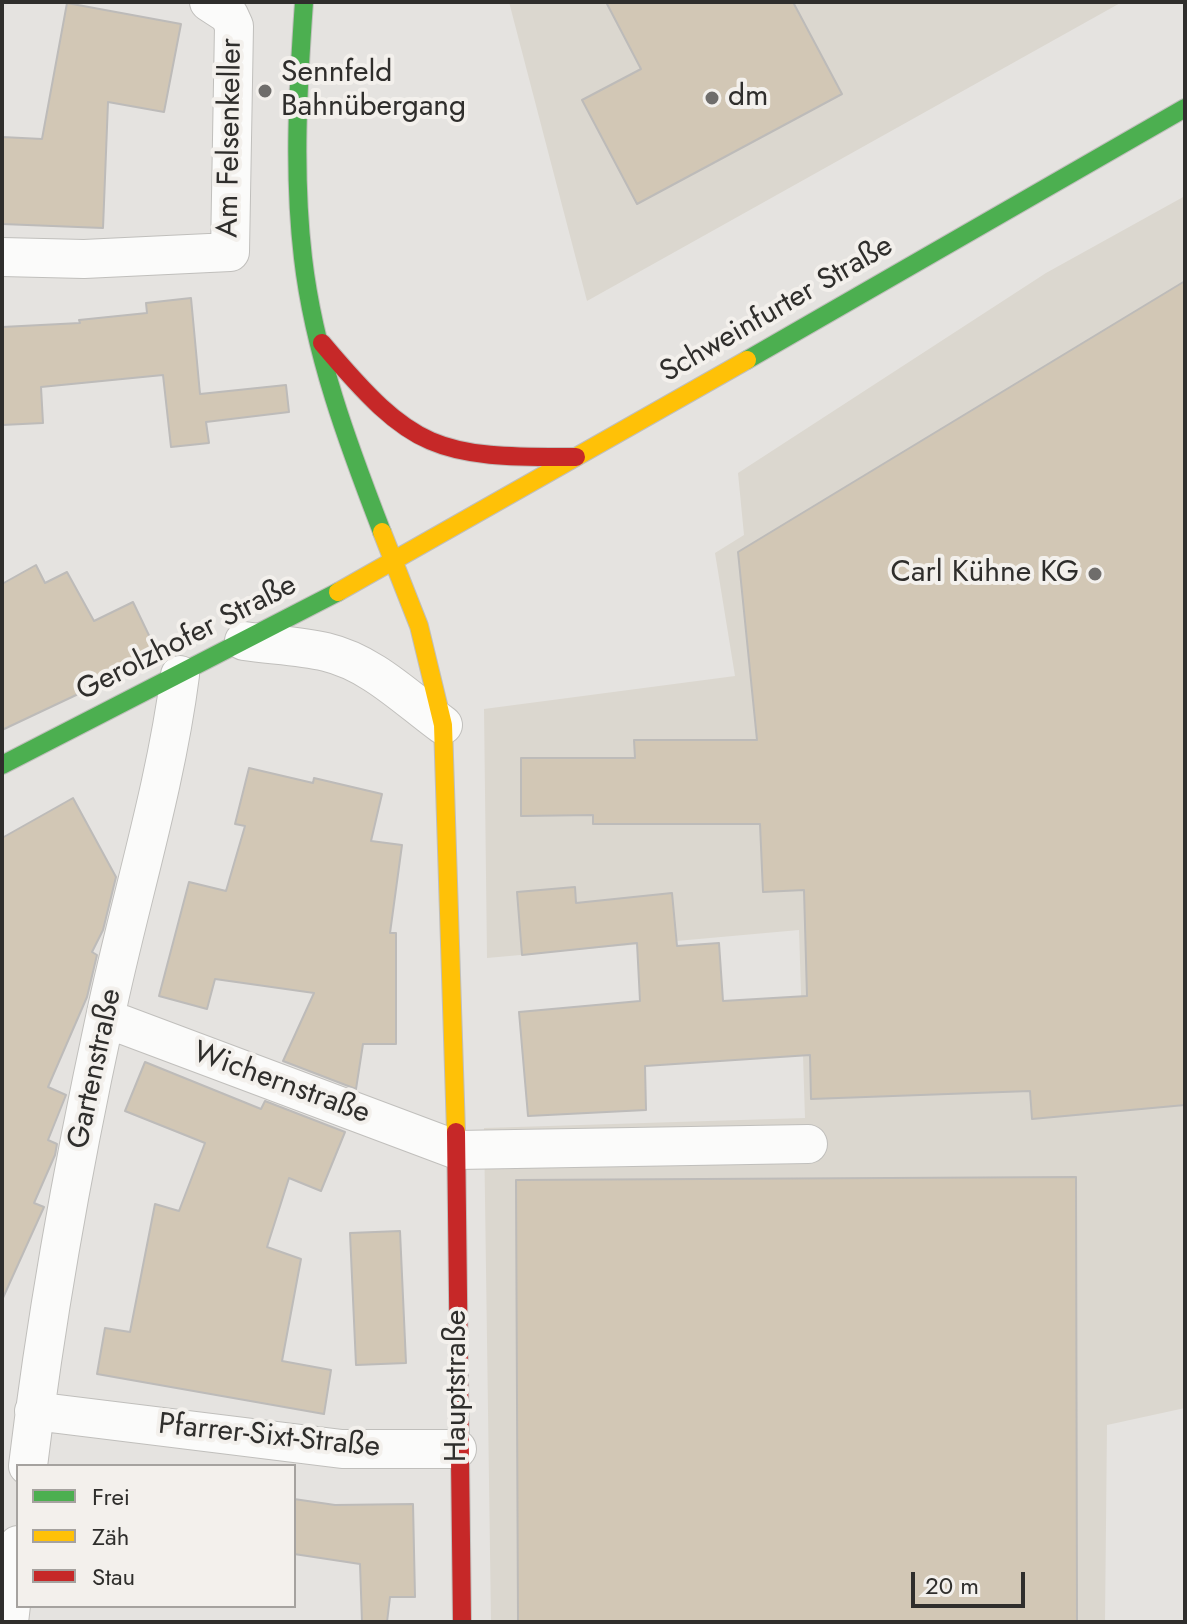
<!DOCTYPE html>
<meta charset="utf-8">
<style>
body{margin:0}
#map{position:relative;width:1187px;height:1624px;overflow:hidden;background:#e5e3e0;font-family:Jost,sans-serif}
canvas{display:block}
.frame{position:absolute;inset:0;border:4px solid #2f2e2c;pointer-events:none}
.legend{position:absolute;left:16px;top:1464px;width:280px;height:144px;box-sizing:border-box;background:#f3f0ec;border:2px solid #a5a29f;margin:0;padding:10px 14px;list-style:none;font-size:24px;color:#2f2e2c}
.legend li{display:flex;align-items:center;gap:16px;height:40px}
.legend b{width:40px;border:2px solid #a5a29f}
.scale{position:absolute;left:911px;top:1572px;width:114px;height:36px;box-sizing:border-box;border:4px solid #2f2e2c;border-top:0;padding-left:10px;font-size:24px;line-height:28px;white-space:nowrap;color:#2f2e2c;-webkit-text-stroke:6px #f3f0ec;paint-order:stroke}
</style>
<div id="map">
<canvas width="1187" height="1624"></canvas>
<div class="frame"></div>
<ul class="legend">
<li><b style="height:10px;background:#4caf50"></b>Frei</li>
<li><b style="height:10px;background:#ffc107"></b>Zäh</li>
<li><b style="height:10px;background:#c62828"></b>Stau</li>
</ul>
<div class="scale">20 m</div>
</div>
<script>
const g = document.querySelector('canvas').getContext('2d');
g.lineJoin = 'round';
function fillPath(path, color) { g.fillStyle = color; g.fill(path, 'evenodd'); }
function trace(path, color, width, dash) { g.strokeStyle = color; g.lineWidth = width; g.lineCap = dash ? 'butt' : 'round'; g.setLineDash(dash || []); g.stroke(path); }
function drawText(font, color, halo, rows, align = 'center') {
  g.font = font + ' Jost,sans-serif'; g.lineWidth = 8; g.setLineDash([]); g.textBaseline = 'middle'; g.strokeStyle = halo; g.fillStyle = color; for (const [text, x, y, turn = 0] of rows) {
    g.save(); g.translate(x, y); g.rotate((+turn || 0) * Math.PI / 180); g.textAlign = isNaN(turn) ? turn : align; if (halo) g.strokeText(text, 0, 0); g.fillText(text, 0, 0); g.restore();
  }
}
const built = new Path2D(`
 M 509,2 L 1122,2 L 587,301 Z
 M 1185,196 L 1185,1408 L 1107,1425 L 1105,1622 L 491,1622 L 484,1128 L 805,1118 L 799,930 L 487,958 L 484,709 L 735,676 L 715,553 L 744,535 L 738,473 L 1046,273 Z`);
const building = new Path2D(`
 M 606,2 L 793,2 L 842,94 L 637,204 L 582,100 L 641,69 Z
 M 67,3 L 181,24 L 164,112 L 108,102 L 103,228 L 2,224 L 2,137 L 42,139 Z
 M 1185,281 L 1185,1105 L 1032,1119 L 1030,1091 L 811,1099 L 810,1055 L 645,1066 L 646,1110 L 528,1116 L 519,1012 L 640,1001 L 637,943 L 522,955 L 517,892 L 575,887 L 576,903 L 672,893 L 677,946 L 719,943 L 723,1001 L 807,996 L 804,890 L 763,892 L 760,824 L 593,824 L 593,815 L 521,816 L 521,758 L 635,758 L 634,740 L 757,740 L 738,552 Z
 M 191,298 L 200,394 L 286,385 L 289,412 L 206,422 L 209,443 L 171,447 L 163,375 L 41,387 L 43,423 L 2,425 L 2,327 L 80,323 L 79,320 L 147,313 L 146,303 Z
 M 36,565 L 45,583 L 67,572 L 94,621 L 133,602 L 156,650 L 88,682 L 91,688 L 2,730 L 2,584 Z
 M 249,768 L 313,783 L 314,778 L 382,794 L 371,841 L 402,845 L 390,933 L 396,933 L 396,1044 L 363,1044 L 356,1089 L 283,1061 L 314,993 L 215,979 L 207,1009 L 159,996 L 189,882 L 226,891 L 245,826 L 235,824 Z
 M 73,798 L 116,877 L 103,930 L 92,952 L 97,955 L 87,997 L 48,1087 L 66,1095 L 48,1140 L 57,1144 L 55,1155 L 34,1203 L 44,1207 L 2,1300 L 2,838 Z
 M 145,1062 L 261,1109 L 265,1101 L 345,1132 L 321,1191 L 289,1178 L 267,1247 L 301,1259 L 282,1361 L 331,1370 L 324,1414 L 97,1374 L 105,1328 L 130,1332 L 155,1204 L 179,1211 L 205,1143 L 125,1111 Z
 M 1076,1177 L 1077,1622 L 518,1622 L 516,1180 Z
 M 400,1231 L 406,1363 L 356,1365 L 350,1233 Z
 M 294,1499 L 335,1505 L 413,1504 L 415,1597 L 390,1597 L 387,1622 L 362,1622 L 360,1564 L 294,1554 Z`);
const street = new Path2D(`
 M 2,257 L 84,259 L 230,252 L 234,26 L 229,15 L 209,2
 M 244,641 C 271,645 299,646 326,652 C 372,663 406,698 443,725
 M 105,1018 L 457,1150 L 808,1144
 M 34,1411 L 342,1449 L 457,1449
 M 28,1466 C 46,1316 73,1166 105,1018 C 129,903 165,791 180,675
 M 9,1622 L 18,1545`);
const fast = new Path2D(`
 M 304,2 C 298,87 293,173 303,258 C 314,353 348,444 382,532
 M 747,360 L 1185,108
 M 2,765 L 338,592`);
const slow = new Path2D(`
 M 382,532 L 419,626 L 443,725 L 456,1132
 M 338,592 L 747,360`);
const jam = new Path2D(`
 M 322,343 C 413,451 436,458 576,457
 M 456,1132 L 462,1622`);
const markers = [
 [265,91,8,"#6f6d6b"],
 [712,98,8,"#6f6d6b"],
 [1095,574,8,"#6f6d6b"]
];
const poiNames = [
 ["Sennfeld",281,74],
 ["Bahnübergang",281,108],
 ["dm",728,98],
 ["Carl Kühne KG",1079,574,"right"]
];
const streetNames = [
 ["Am Felsenkeller",231,138,-89],
 ["Schweinfurter Straße",777,310,-30],
 ["Gerolzhofer Straße",187,639,-27],
 ["Gartenstraße",96,1069,-78],
 ["Wichernstraße",281,1084,20],
 ["Hauptstraße",458,1386,-90],
 ["Pfarrer-Sixt-Straße",269,1437,6]
];
fillPath(built, '#dbd7cf');
fillPath(building, '#d2c7b5');
trace(building, '#bdbbb9', 2);
trace(street, '#c0bfbc', 40);
trace(fast, '#c0bfbc', 20);
trace(slow, '#c0bfbc', 20);
trace(jam, '#c0bfbc', 20);
trace(street, '#fbfbfa', 38);
trace(fast, '#4caf50', 18);
trace(slow, '#ffc107', 18);
trace(jam, '#c62828', 18);
for (const [x, y, r, color] of markers) { const dot = new Path2D(); dot.arc(x, y, r, 0, 2 * Math.PI); g.fillStyle = color; g.fill(dot); trace(dot, '#f3f0ec', 3); }
drawText('30px', '#2f2e2c', '#f3f0ec', poiNames, 'left');
drawText('30px', '#2f2e2c', '#f3f0ec', streetNames);
</script>
